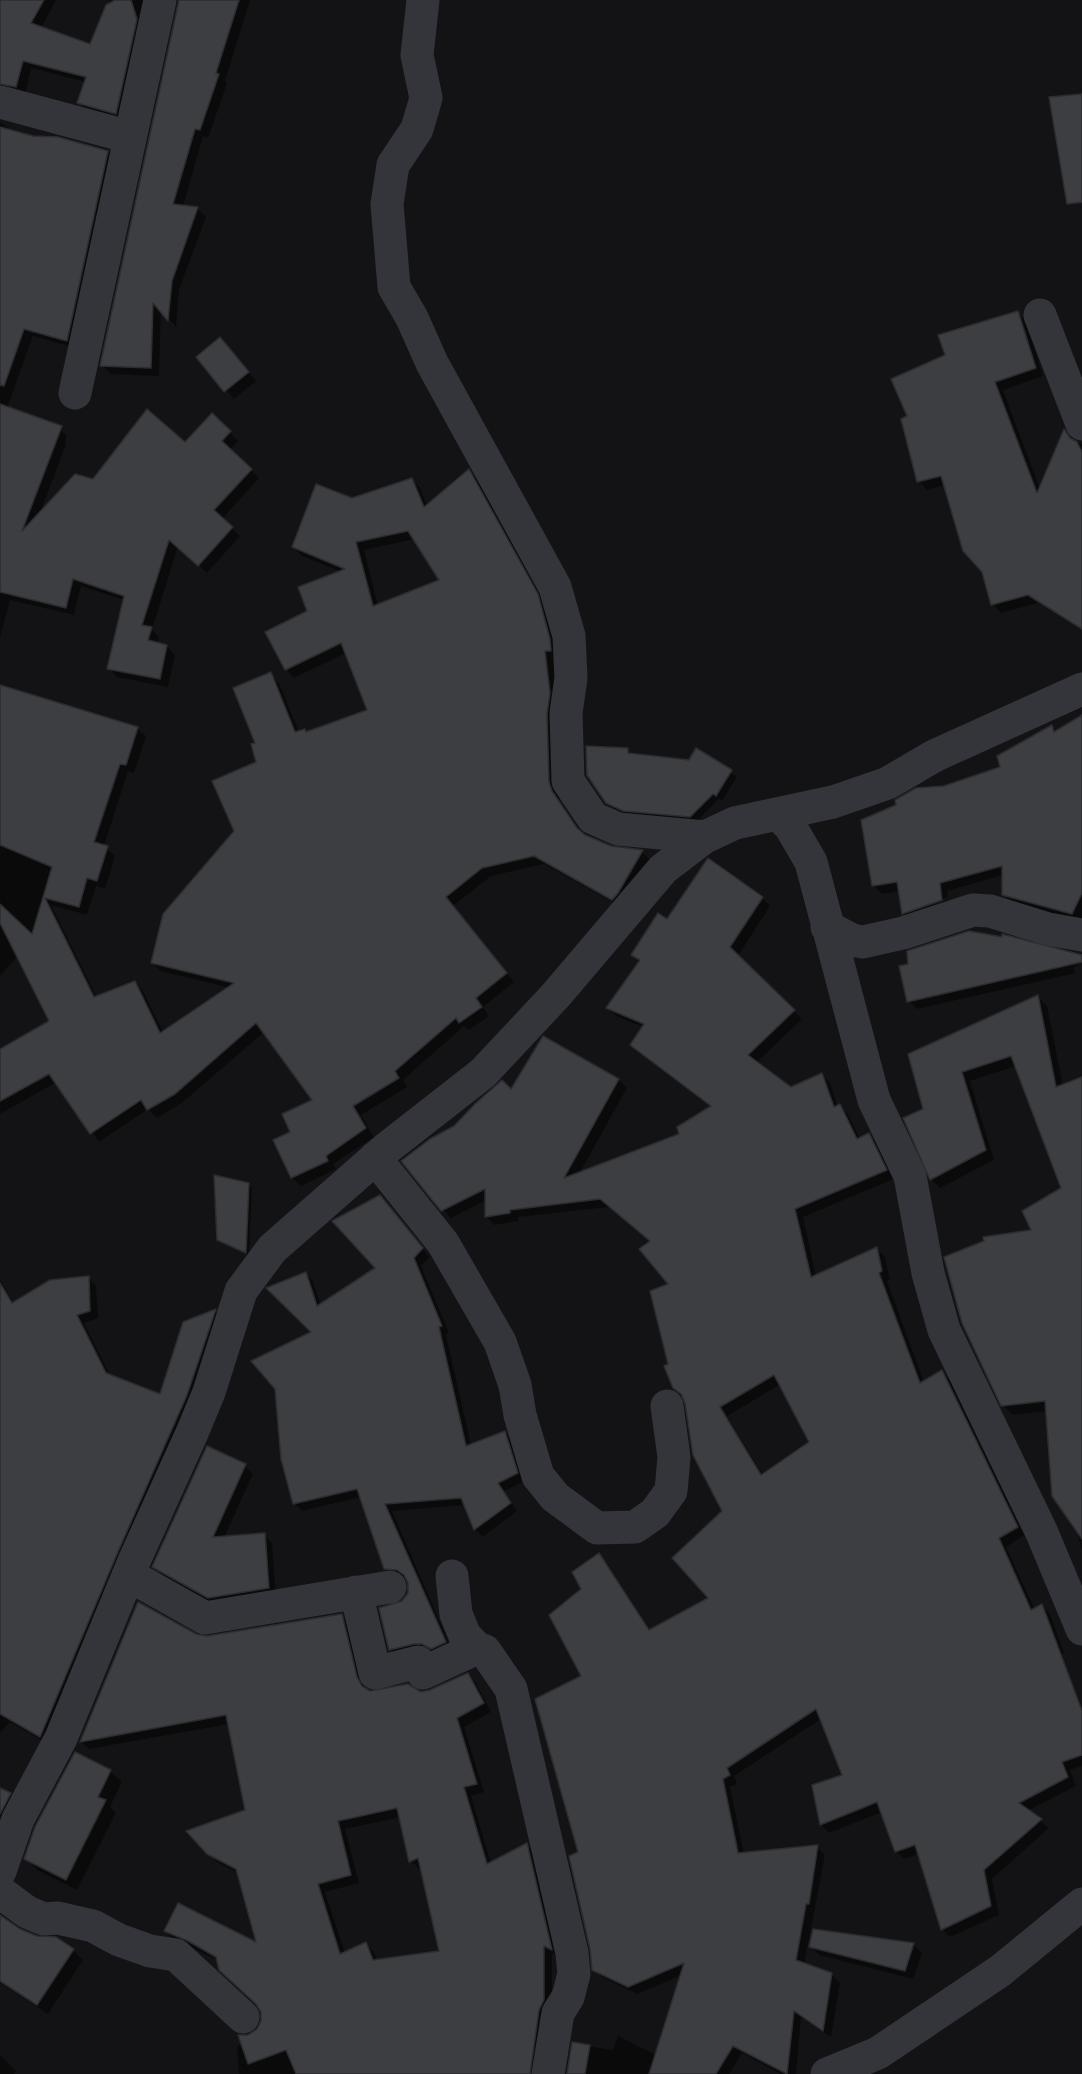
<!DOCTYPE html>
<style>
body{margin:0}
canvas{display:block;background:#131315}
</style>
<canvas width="1082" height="2074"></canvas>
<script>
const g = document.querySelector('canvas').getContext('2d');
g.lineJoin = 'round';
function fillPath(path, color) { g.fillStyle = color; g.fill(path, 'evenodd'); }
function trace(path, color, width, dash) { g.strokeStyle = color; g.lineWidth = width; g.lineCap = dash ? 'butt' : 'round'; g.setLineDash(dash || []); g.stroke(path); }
const shadow = new Path2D(`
 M 4,0 L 56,0 L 41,28 L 91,45 L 110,0 L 152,0 L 124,121 L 88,111 L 79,103 L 86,82 L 31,68 L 25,95 L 0,94 L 0,7 Z
 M 180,0 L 250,0 L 225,81 L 227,84 L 208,138 L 203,136 L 183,207 L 198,209 L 206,217 L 179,290 L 176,327 L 161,310 L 159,376 L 110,374 L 102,365 Z
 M 0,122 L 13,132 L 107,152 L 116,160 L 75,348 L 33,336 L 7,408 L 57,426 L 66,435 L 66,445 L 40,513 L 93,481 L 185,444 L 212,415 L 238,441 L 230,450 L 259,478 L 222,519 L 240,536 L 207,573 L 178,546 L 152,630 L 159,637 L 157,644 L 167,646 L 175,655 L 168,687 L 117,677 L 109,668 L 124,600 L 81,586 L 74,615 L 10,600 L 0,638 Z
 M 1018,313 L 1026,321 L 1043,376 L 1003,390 L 1040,489 L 1064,431 L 1074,442 L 1082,444 L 1082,630 L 1038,603 L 1001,613 L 993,604 L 983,571 L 945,485 L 927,490 L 919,481 L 909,417 L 947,356 Z
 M 220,339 L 256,381 L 234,399 L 198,357 Z
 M 469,471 L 477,479 L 546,604 L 559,659 L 553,658 L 558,703 L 557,791 L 560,801 L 584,836 L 610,848 L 642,852 L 650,860 L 621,907 L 544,864 L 491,876 L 453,906 L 514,982 L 483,1007 L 489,1016 L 469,1030 L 464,1026 L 403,1080 L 407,1087 L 361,1115 L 374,1137 L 333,1164 L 336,1169 L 301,1186 L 292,1178 L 275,1141 L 292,1133 L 314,1100 L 264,1032 L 183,1102 L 157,1118 L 148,1109 L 99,1142 L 57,1082 L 0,1114 L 0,1050 L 51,1022 L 18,956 L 0,976 L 0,687 L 137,728 L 146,736 L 134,773 L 128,771 L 104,846 L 115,856 L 105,889 L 96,886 L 87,915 L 51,905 L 97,998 L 135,983 L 143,991 L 163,1032 L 230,988 L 161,971 L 152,963 L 236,831 L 258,763 L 257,744 L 270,674 L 279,683 L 299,732 L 307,733 L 369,711 L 346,653 L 294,678 L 286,669 L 309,612 L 342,572 L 302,556 L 293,547 L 352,500 L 412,480 L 420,488 L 427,506 ZM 415,539 L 442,581 L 378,606 L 364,550 Z
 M 1082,717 L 1082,922 L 1012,903 L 1003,894 L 1003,875 L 947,891 L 948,897 L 908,910 L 908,913 L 948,900 L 950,909 L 911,921 L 903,913 L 900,891 L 882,894 L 874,886 L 945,788 L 1002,768 L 1052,726 L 1057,732 Z
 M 627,750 L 633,755 L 690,762 L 697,750 L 737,777 L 722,801 L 719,799 L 696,822 L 630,816 L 613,808 L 607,802 Z
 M 762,898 L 770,906 L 738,956 L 802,1019 L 756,1063 L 791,1089 L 822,1075 L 830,1083 L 838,1107 L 848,1114 L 860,1139 L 869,1135 L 877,1143 L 894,1179 L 803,1217 L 816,1276 L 877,1249 L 885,1257 L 890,1279 L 887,1281 L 924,1382 L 942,1372 L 950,1380 L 1025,1535 L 1006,1547 L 1035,1610 L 1042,1606 L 1050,1614 L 1064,1653 L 1049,1662 L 1082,1717 L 1082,1766 L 1070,1770 L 1076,1786 L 1027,1811 L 1049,1828 L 992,1879 L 999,1915 L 950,1937 L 942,1929 L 919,1854 L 904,1859 L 896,1851 L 882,1812 L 829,1833 L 821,1825 L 813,1786 L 844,1776 L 821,1719 L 734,1776 L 737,1784 L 730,1787 L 744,1854 L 817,1847 L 825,1855 L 804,1965 L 832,1975 L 840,1983 L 831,2037 L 801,2017 L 796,2074 L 781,2074 L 742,2053 L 729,2074 L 569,2074 L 573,2044 L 613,2050 L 618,2036 L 656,2055 L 682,1975 L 637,1994 L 602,1977 L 594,1969 L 580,1853 L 583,1589 L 599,1555 L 607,1563 L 651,1631 L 711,1599 L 724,1512 L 687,1402 L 674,1388 L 670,1365 L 671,1285 L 652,1242 L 609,1207 L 518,1217 L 518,1221 L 494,1225 L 486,1217 L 487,1200 L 451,1218 L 443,1210 L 455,1127 L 511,1091 L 544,1038 L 619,1080 L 627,1088 L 579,1174 L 681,1134 L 713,1107 L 640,1053 L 643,1027 L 616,1016 L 608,1008 L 641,962 L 633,955 L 668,921 ZM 781,1384 L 810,1443 L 763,1475 L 727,1416 Z
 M 1079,955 L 1082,955 L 1082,963 L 1073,968 L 1076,973 L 917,1009 L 909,1001 Z
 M 1038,997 L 1047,1006 L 1063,1086 L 1082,1079 L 1082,1551 L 1047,1411 L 1012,1415 L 1003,1405 L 1034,1231 L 1063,1188 L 1016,1066 L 970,1081 L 994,1160 L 940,1188 L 931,1179 L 925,1110 L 909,1055 Z
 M 248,1184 L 252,1188 L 249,1255 L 218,1239 Z
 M 380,1197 L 430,1257 L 421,1266 L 449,1333 L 446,1335 L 471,1445 L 505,1432 L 512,1440 L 524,1481 L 504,1491 L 517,1511 L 483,1537 L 475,1529 L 466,1505 L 392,1511 L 452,1650 L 439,1655 L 431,1651 L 422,1651 L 398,1657 L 390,1649 L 403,1602 L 409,1593 L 410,1583 L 406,1577 L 393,1576 L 385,1568 L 361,1497 L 302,1511 L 294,1503 L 313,1332 L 306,1274 L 313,1281 L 321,1305 L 378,1269 Z
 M 88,1278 L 96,1286 L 98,1318 L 84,1323 L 111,1377 L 161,1396 L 215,1311 L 223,1318 L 48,1744 L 10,1722 L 0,1733 L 0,1280 L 14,1303 Z
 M 245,1466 L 253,1474 L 224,1538 L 264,1535 L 272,1543 L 276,1596 L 218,1606 L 162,1575 L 154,1566 Z
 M 341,1616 L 350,1624 L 367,1691 L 431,1692 L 468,1675 L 476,1683 L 491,1712 L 464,1727 L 484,1792 L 471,1796 L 491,1863 L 527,1845 L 535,1853 L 559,1956 L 552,1953 L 552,2008 L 538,2074 L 239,2074 L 237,2047 L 258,2030 L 263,2021 L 262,2010 L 221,1969 L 219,1961 L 173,1939 L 165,1931 L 259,1944 L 238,1873 L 217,1862 L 208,1853 L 247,1811 L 229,1724 L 89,1749 L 81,1742 L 195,1636 L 207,1638 ZM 401,1817 L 411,1861 L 419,1869 L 421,1868 L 440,1952 L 377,1961 L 374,1952 L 365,1943 L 345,1953 L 325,1892 L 359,1883 L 345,1829 Z
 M 110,1771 L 122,1782 L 110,1807 L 116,1813 L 77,1890 L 37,1870 L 26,1859 Z
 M 0,1789 L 18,1802 L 0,1844 Z
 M 0,1917 L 15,1929 L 73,1950 L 83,1960 L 48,2014 L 0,1983 Z
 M 913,1944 L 922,1953 L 913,1979 L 819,1955 L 811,1947 Z
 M 0,2055 L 16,2071 L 14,2074 L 0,2074 Z`);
const building = new Path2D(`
 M 0,0 L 44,0 L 31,23 L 90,44 L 106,5 L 115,0 L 131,0 L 137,19 L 116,114 L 77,103 L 86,77 L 23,61 L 16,87 L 0,84 Z
 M 179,0 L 239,0 L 216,73 L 219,74 L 200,130 L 195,129 L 173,204 L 198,207 L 172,281 L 168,321 L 153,303 L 151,368 L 100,366 Z
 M 1082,94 L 1082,202 L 1067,204 L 1049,97 Z
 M 0,127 L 33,136 L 58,137 L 108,151 L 67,341 L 24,329 L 4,386 L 0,385 Z
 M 1018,311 L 1036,368 L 995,382 L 1037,493 L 1064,429 L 1070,438 L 1077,442 L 1082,452 L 1082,629 L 1028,595 L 991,605 L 982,572 L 963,551 L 941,476 L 917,482 L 901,419 L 907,416 L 891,379 L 945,355 L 938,335 Z
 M 220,337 L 249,372 L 224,392 L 196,357 Z
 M 0,404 L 62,426 L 22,531 L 75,474 L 93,479 L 147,409 L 185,442 L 212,413 L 231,431 L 222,441 L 252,469 L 214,510 L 233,527 L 198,566 L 169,540 L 142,625 L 152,627 L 148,640 L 167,645 L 160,679 L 107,669 L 124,596 L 73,579 L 66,608 L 0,592 Z
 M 469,469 L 538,594 L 550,639 L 551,651 L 545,651 L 550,693 L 547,714 L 549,782 L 552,791 L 577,828 L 585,835 L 611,846 L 643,850 L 618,893 L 612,900 L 534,856 L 482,868 L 446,897 L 507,973 L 476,998 L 482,1007 L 459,1023 L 456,1018 L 395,1071 L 399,1078 L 353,1106 L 366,1128 L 326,1156 L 328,1161 L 291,1178 L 273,1140 L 290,1132 L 282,1114 L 312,1100 L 256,1023 L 175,1094 L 147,1110 L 141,1100 L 90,1134 L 49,1074 L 0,1101 L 0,1049 L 49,1021 L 0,923 L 0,904 L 32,934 L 52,867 L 0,845 L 0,685 L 138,727 L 126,765 L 120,764 L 94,842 L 108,846 L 97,881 L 87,878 L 79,907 L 45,898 L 94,997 L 135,981 L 160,1033 L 234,983 L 151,963 L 163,914 L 234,831 L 212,781 L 256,762 L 251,744 L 255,743 L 233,688 L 271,672 L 295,732 L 305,729 L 306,732 L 367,710 L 341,643 L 285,670 L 265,632 L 307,611 L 298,587 L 345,569 L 292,547 L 316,484 L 352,498 L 412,478 L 424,507 ZM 408,531 L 439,580 L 373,606 L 356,542 Z
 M 1082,715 L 1082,893 L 1072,914 L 1002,895 L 1002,866 L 940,883 L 942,900 L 902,914 L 897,882 L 872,886 L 861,820 L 896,805 L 895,800 L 916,788 L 944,786 L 1000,767 L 997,756 L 1052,725 L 1054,732 Z
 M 586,746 L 628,748 L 628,753 L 689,760 L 696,748 L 732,770 L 716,796 L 713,794 L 690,817 L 623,811 L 606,803 L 587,775 Z
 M 708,858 L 763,897 L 730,947 L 795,1010 L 748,1055 L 791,1087 L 822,1073 L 834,1107 L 840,1104 L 857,1139 L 869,1133 L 887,1170 L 795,1209 L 811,1277 L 877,1247 L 882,1271 L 879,1273 L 920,1383 L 942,1370 L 1018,1527 L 999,1538 L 1031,1610 L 1042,1604 L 1082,1711 L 1082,1755 L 1062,1762 L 1068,1777 L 1019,1803 L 1042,1819 L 984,1870 L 991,1906 L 941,1930 L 915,1845 L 895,1852 L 877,1802 L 820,1825 L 812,1785 L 842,1775 L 816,1709 L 727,1768 L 730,1775 L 723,1779 L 738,1853 L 818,1845 L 809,1904 L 806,1904 L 796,1960 L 832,1973 L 823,2031 L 794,2011 L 787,2074 L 733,2046 L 716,2074 L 649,2074 L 684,1963 L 628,1987 L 592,1970 L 590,1949 L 569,1856 L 578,1852 L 535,1699 L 581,1676 L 549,1615 L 581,1589 L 572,1572 L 599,1553 L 649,1630 L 708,1598 L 672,1558 L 722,1511 L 693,1455 L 685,1403 L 681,1394 L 673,1388 L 664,1366 L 668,1364 L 650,1291 L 668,1284 L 639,1249 L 650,1241 L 600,1199 L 510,1210 L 510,1213 L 485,1217 L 485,1189 L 441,1211 L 401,1161 L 430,1139 L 454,1126 L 476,1103 L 502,1080 L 511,1089 L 543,1036 L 619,1079 L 564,1178 L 679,1134 L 677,1127 L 711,1106 L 630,1045 L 644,1024 L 606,1008 L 640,960 L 631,955 L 658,913 L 667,919 ZM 774,1375 L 809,1442 L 761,1475 L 720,1407 Z
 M 969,931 L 1002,937 L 1002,934 L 1082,955 L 1082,962 L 907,1002 L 899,966 L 908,964 L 907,951 Z
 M 1038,995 L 1056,1087 L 1082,1077 L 1082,1539 L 1052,1496 L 1045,1401 L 1001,1406 L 962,1323 L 944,1257 L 984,1241 L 983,1237 L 1031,1230 L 1022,1211 L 1061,1188 L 1011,1056 L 962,1072 L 986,1150 L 930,1180 L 903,1118 L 923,1109 L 908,1054 Z
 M 214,1175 L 249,1183 L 246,1253 L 217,1240 Z
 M 380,1195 L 423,1248 L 414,1258 L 442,1326 L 439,1327 L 466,1446 L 505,1431 L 518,1473 L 498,1483 L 511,1503 L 474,1530 L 461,1498 L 385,1504 L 446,1642 L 431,1649 L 422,1644 L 414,1644 L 389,1650 L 379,1608 L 402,1601 L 408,1593 L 408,1583 L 404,1575 L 397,1570 L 384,1569 L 357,1489 L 293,1504 L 281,1459 L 275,1389 L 251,1361 L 311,1332 L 266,1288 L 306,1272 L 317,1306 L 375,1268 L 332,1221 Z
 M 89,1276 L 90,1311 L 77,1315 L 106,1373 L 160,1394 L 183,1322 L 216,1309 L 187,1395 L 117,1554 L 40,1737 L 0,1714 L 0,1283 L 12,1303 L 50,1280 Z
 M 207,1446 L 246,1464 L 213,1537 L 265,1533 L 269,1588 L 208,1598 L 152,1567 Z
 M 138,1602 L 196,1634 L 207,1636 L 342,1614 L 357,1677 L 362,1686 L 370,1691 L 408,1684 L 421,1692 L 430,1690 L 468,1673 L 484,1703 L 457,1718 L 477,1784 L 464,1787 L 487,1864 L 527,1843 L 552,1950 L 544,1946 L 544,2000 L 539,2010 L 530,2074 L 296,2074 L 286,2050 L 248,2064 L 238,2035 L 248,2035 L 257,2029 L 261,2021 L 261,2012 L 256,2004 L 219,1970 L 216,1957 L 188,1941 L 164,1931 L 178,1903 L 256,1942 L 236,1869 L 207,1854 L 186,1831 L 245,1810 L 226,1715 L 80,1742 ZM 397,1808 L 409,1862 L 418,1858 L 439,1951 L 373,1960 L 366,1942 L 340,1954 L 318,1884 L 351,1875 L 338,1821 Z
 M 75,1752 L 111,1770 L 98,1797 L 106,1800 L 66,1880 L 24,1859 L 35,1827 Z
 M 0,1788 L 11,1793 L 0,1814 Z
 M 0,1915 L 20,1929 L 37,1936 L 56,1937 L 74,1949 L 37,2005 L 0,1981 Z
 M 813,1929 L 914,1943 L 905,1971 L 809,1947 Z
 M 572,2042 L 590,2045 L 585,2074 L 567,2074 Z`);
const minor = new Path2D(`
 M 423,0 L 417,55 L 426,98 L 417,129 L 393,165 L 387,204 L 394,287 L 412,318 L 432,363 L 555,587 L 569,636 L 571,678 L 566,713 L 568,781 L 593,818 L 618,829 L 705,837
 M 0,102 L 130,137
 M 1040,315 L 1082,424
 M 75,393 L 160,0
 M 777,814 L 790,826 L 811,862 L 874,1100 L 910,1176 L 928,1273 L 944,1330 L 1042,1533 L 1082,1629
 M 827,927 L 852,940 L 863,942 L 903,933 L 973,910 L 990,911 L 1048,929 L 1082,935
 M 375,1158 L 443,1243 L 500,1342 L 515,1385 L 520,1415 L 538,1476 L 555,1497 L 597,1528 L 635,1527 L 655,1513 L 671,1491 L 674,1457 L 667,1406
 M 452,1576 L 456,1614 L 465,1636 L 477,1648 L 485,1651 L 511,1689 L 572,1953 L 574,1974 L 568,1997 L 558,2013 L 548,2074
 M 127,1580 L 141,1582 L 205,1618 L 390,1587
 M 356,1592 L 375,1673 L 418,1662 L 423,1673 L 477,1648
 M 0,1871 L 18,1819 L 61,1738 L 134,1561 L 192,1433 L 209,1392 L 241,1291 L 272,1249 L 387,1148 L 483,1073 L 556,995 L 663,869 L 705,837 L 735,823 L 833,802 L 888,783 L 934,756 L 1082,689
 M 0,1892 L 27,1912 L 44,1919 L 58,1918 L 93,1926 L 119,1940 L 150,1951 L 176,1955 L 243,2017
 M 827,2074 L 878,2053 L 1000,1971 L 1082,1904`);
fillPath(shadow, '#0007');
fillPath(building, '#3d3e42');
trace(building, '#2d2d31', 1.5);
trace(minor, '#34353a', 33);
</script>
